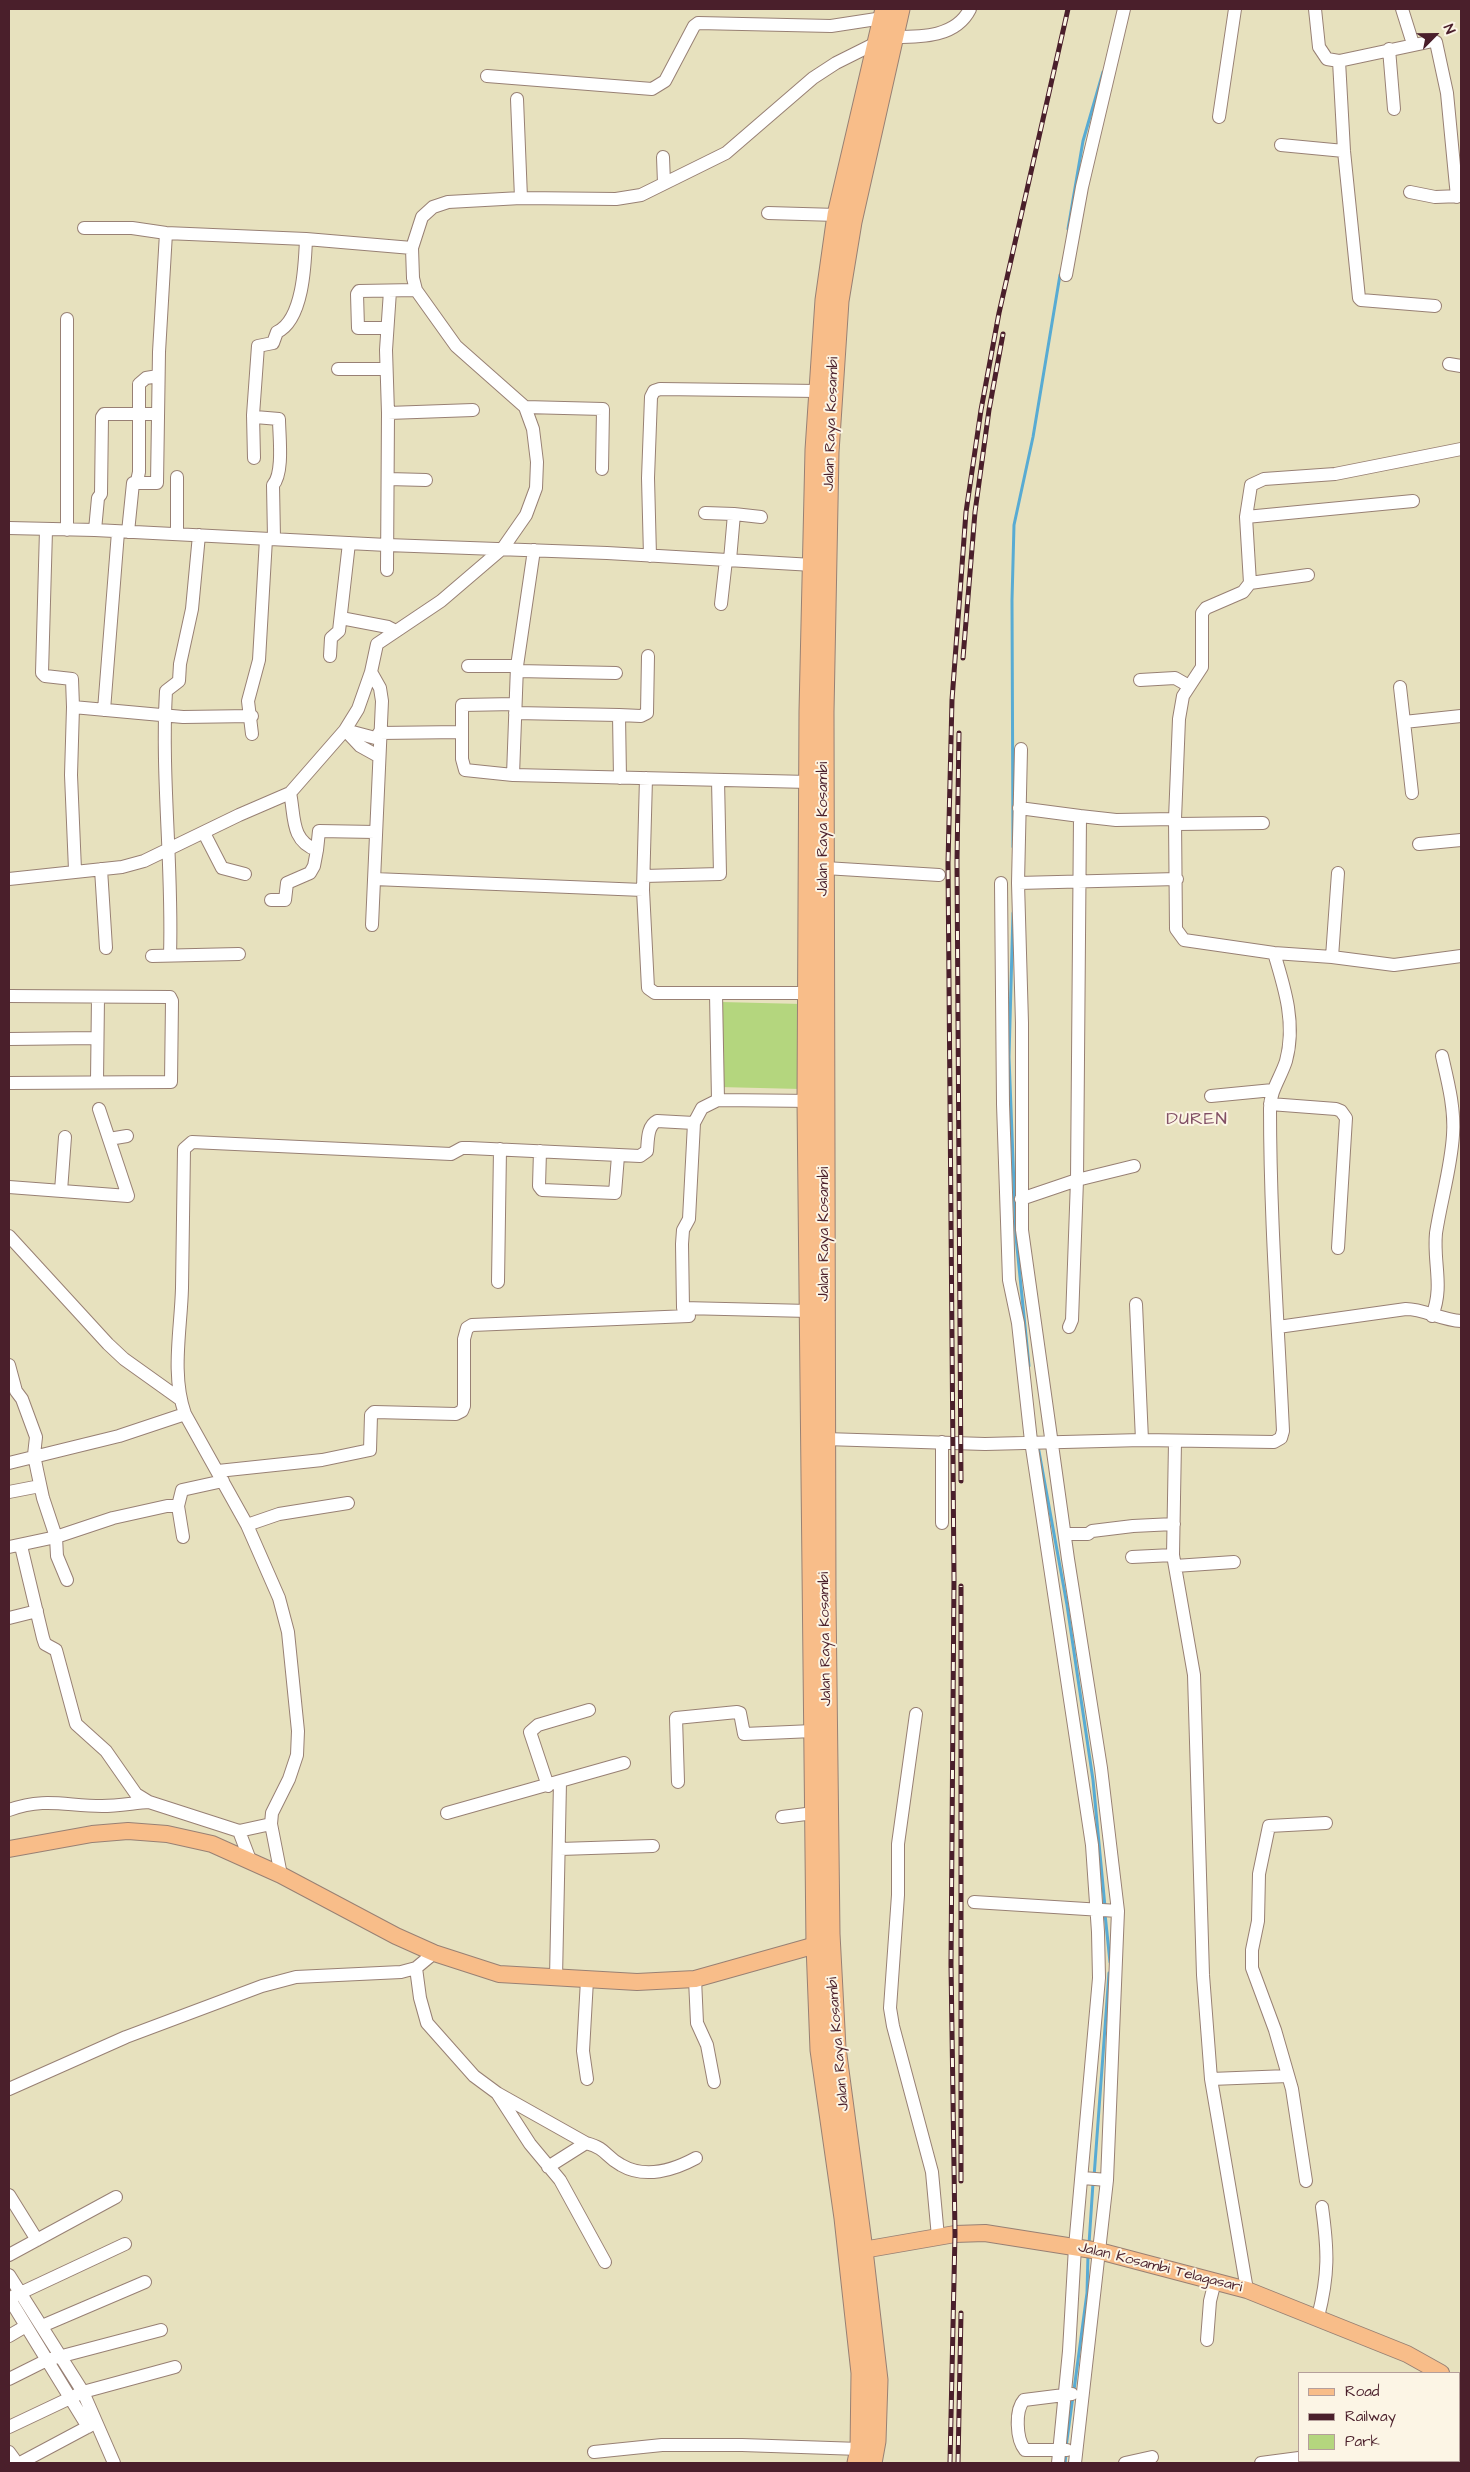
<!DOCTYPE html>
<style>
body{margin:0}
#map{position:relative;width:1470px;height:2472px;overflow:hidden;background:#e7e1be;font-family:"Architects Daughter",sans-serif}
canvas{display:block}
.frame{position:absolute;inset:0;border:10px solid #4a1f2b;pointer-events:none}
.legend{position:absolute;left:1298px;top:2372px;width:162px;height:90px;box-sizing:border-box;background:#fcf5e5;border:1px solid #b59f9b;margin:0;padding:6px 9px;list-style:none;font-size:15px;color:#4a1f2b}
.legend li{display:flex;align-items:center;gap:10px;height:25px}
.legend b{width:25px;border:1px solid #b59f9b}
.north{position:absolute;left:1410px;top:10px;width:50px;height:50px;-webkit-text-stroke:4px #fcf5e5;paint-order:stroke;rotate:67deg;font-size:14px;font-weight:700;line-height:20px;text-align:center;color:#4a1f2b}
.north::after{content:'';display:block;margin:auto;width:18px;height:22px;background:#4a1f2b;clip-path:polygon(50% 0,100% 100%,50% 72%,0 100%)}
</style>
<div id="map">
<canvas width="1470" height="2472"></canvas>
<div class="frame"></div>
<ul class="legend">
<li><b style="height:6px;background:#f8bd89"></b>Road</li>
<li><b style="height:6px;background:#4a1f2b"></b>Railway</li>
<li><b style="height:14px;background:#b4d67e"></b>Park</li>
</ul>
<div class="north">N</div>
</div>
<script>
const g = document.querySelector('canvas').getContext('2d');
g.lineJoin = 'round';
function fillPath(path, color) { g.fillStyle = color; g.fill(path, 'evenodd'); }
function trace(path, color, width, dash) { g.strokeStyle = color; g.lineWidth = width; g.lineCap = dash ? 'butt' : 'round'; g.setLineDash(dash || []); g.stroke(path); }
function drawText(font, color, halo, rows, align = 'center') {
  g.font = font + ' "Architects Daughter",sans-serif'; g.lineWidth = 4; g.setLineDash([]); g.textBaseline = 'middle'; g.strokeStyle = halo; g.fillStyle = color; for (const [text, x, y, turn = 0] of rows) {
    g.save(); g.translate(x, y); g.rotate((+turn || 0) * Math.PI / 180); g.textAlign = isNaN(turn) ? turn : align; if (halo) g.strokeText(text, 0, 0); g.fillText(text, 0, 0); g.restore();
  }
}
const green = new Path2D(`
 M 721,1002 L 802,1004 L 801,1089 L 719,1087 Z`);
const stream = new Path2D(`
 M 1068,229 L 1083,141 L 1103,72
 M 1013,847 L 1012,600 L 1014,525 L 1033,437 L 1060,275
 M 1013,913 L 1009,1057 L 1016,1237 L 1029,1366
 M 1038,1446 L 1067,1605 L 1093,1780 L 1105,1907
 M 1105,1914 L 1110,1962
 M 1094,2177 L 1109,1973
 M 1089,2244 L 1093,2183
 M 1074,2390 L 1087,2293 L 1088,2255
 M 1066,2447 L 1073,2396
 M 1065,2463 L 1066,2453`);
const minor = new Path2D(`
 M 1315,9 L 1319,47 L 1327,59 L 1339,61
 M 1402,9 L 1413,44
 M 895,37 C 922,37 956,37 970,9
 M 1389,49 L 1394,109
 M 487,76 L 652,89 L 665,81 L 694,26 L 698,23 L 831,26 L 883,18
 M 517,99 L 521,198
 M 1219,117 L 1235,9
 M 1281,145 L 1344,151
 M 663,157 L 664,183
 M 1410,192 L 1435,197 L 1461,196
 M 768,213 L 837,215
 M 84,228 L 132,228 L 166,233 L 306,239 L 412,248
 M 1066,275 L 1082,187 L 1124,9
 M 1435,306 L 1361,300 L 1359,298 L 1344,151 L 1339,61 L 1433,41 L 1436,42 L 1447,93 L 1457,197
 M 67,319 L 67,530
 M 387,328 L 358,328 L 357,294 L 359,291 L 416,290
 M 1449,364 L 1461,366
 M 338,369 L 386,369
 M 525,407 L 603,409 L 602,469
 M 388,413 L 473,410
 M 255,417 L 279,419 C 279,435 284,473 273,485 L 274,538
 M 1461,449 L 1335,474 L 1264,479 L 1251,485 L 1246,517 L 1250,583 L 1243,592 L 1206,608 L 1202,613 L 1202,667 L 1183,696 L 1179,719 L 1175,819 L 1176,929 L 1184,940 L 1274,953 L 1332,957 L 1394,965 L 1461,956
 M 254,458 L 253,415 L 258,346 L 273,343 L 277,332 C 303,320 305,265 306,239
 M 388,479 L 426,480
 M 133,483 L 157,483 L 159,352 L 166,233
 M 705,513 L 734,514 L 730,560
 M 734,514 L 761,517
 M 1246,517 L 1413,501
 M 9,528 L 95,530 L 387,545 L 607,553 L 813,565
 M 46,530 L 42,673 L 45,676 L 72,679 L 73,707
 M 95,530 L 98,498 L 101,494 L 102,417 L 104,414 L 158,414
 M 128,532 L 133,483 L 137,481 L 139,472 L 139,384 L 146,378 L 158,376
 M 177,533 L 177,477
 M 650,556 L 648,478 L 651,397 L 654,391 L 660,389 L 818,391
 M 387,570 L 388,413 L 386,350 L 390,291
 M 1250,583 L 1308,575
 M 721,604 L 726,560
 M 341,618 L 388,627 L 396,631
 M 330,656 L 331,638 L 339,631 L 349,543
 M 468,666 L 517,666
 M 517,671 L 616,673
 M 371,672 L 380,688 L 382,701 L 372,925
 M 1140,680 L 1175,678 L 1189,686
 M 1400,687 L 1404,722
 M 515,704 L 462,705 L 462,759 L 465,770 L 513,775 L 809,782
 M 104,710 L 118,532
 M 515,713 L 619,715 L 620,778
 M 619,715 L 641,716 L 647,713 L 648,656
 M 345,730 L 360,746 L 378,756
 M 345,730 L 379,739
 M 379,733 L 462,732
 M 252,734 L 248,701 L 259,660 L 266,539
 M 1021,749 L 1018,883 L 1022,1023 L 1022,1230 L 1068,1559 L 1101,1768 L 1118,1911 L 1107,2180 L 1075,2463
 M 513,775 L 517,666 L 534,550
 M 646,778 L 643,890 L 648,988 L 655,993 L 808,993
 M 290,793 C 295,815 290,841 317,850 L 319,831 L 375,832
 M 1412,793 L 1404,722 L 1461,716
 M 1019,808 L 1080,816
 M 1177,824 L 1263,823
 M 204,833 L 222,868 L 245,874
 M 1419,844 L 1461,840
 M 825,868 L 939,875
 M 101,869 L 106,948
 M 75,870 L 71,775 L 73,707 L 183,717 L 252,716
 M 644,876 L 720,874 L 718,780
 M 9,879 L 122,867 L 144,861 L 239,815 L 290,793 L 345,730 L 358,709 L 371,672 L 377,644 L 441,601 L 503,548 L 526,515 L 536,488 L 537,462 L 533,429 L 525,407 L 456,346 L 416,290 L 413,278 L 412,248 L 422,217 L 433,207 L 448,202 L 521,198 L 616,199 L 641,195 L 726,153 L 813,78 L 836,63 L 878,42
 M 374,879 L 643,890
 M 1001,883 L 1003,1104 L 1009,1280 L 1018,1323 L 1031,1441 L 1092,1845 L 1098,1932 L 1099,1978 L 1075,2247 L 1069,2351 L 1058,2463
 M 1018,883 L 1177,879
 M 271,900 L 285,900 L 287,883 L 310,873 L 314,866 L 317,850
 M 170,955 C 173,867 161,779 166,691 L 179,681 L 180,664 L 192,609 L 199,535
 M 152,956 L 239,954
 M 1332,957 L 1338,873
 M 716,994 L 718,1100
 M 9,996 L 170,997 L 172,1001 L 171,1082 L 9,1083
 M 9,1039 L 96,1038
 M 97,1081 L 98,997
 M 1211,1096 L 1273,1090
 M 1270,1104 L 1336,1109 L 1341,1111 L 1346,1118 L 1338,1248
 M 694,1123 L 689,1219 L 683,1230 L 682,1244 L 683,1308 L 809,1311
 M 109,1139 L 127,1136
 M 540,1151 L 539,1186 L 542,1190 L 615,1193 L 618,1156
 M 9,1187 L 128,1196 L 99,1109
 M 61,1191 L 65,1137
 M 1021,1199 L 1077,1180 L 1134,1166
 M 9,1236 L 108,1344 L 124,1359 L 180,1399
 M 498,1282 L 500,1149
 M 1136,1304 L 1142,1440
 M 1432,1316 C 1444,1286 1433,1263 1436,1233 C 1441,1200 1451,1168 1453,1135 C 1455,1109 1448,1082 1442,1056
 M 1069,1327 L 1072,1320 L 1077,1180 L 1080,816 L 1116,820 L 1175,819
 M 1278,1327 L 1406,1309 C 1424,1309 1441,1320 1461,1321
 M 9,1365 L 16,1391 L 22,1399 L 36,1437 L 34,1455 L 37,1470 L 43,1498 L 56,1537 L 57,1556 L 67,1580
 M 825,1439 L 985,1444 L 1142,1440 L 1274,1442 L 1281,1438 L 1283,1431 C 1278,1323 1270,1216 1270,1108 C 1270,1091 1281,1077 1286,1061 C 1296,1024 1285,989 1274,953
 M 1175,1442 L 1173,1555 L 1194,1675 L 1203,1975 L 1211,2079 L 1247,2290
 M 9,1463 L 119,1436 L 185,1414
 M 218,1471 L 322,1460 L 370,1450 L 371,1415 L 374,1412 L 456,1414 L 462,1411 L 464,1406 L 464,1339 L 467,1328 L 472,1325 L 689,1316
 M 9,1492 L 40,1486
 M 942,1523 L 942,1442
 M 247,1525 L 279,1514 L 348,1503
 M 1065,1534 L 1088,1534 L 1092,1531 L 1133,1526 L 1174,1524
 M 183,1537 L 178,1506 L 182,1490 L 223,1481
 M 21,1546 L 43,1638 L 45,1644 L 56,1650 L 76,1724 L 106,1751 L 136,1794 L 149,1802 L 239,1831 L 250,1860
 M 9,1547 L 56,1537 L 113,1518 L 167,1506 L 178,1506
 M 1132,1557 L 1173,1555
 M 1175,1566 L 1234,1562
 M 9,1618 L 37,1611
 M 916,1714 L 898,1844 L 898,1895 L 890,2008 L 893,2026 L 932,2172 L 938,2237
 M 678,1782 L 676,1718 L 737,1712 L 740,1713 L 744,1734 L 813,1731
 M 548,1786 L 530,1732 L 538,1725 L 589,1710
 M 9,1810 C 45,1797 66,1806 102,1806 C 118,1806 134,1803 149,1802
 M 447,1813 L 624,1763
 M 782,1817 L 814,1813
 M 239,1831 L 271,1824
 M 560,1849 L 653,1846
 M 281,1875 L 271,1824 L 272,1813 L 289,1779 L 297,1755 L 298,1731 L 288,1632 L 279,1598 L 247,1525 L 185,1414 C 171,1374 181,1329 182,1288 C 183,1242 183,1195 184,1149 L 192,1142 L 451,1154 L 462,1148 L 469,1148 L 640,1156 L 647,1151 C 648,1141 647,1126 657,1121 L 694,1123 L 702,1108 L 718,1100 L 814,1101
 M 974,1902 L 1118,1911
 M 416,1968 L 420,1998 L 427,2023 L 474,2076 L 497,2093 L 530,2144 L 560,2180 L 605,2262
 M 556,1978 L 560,1782
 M 695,1979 L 697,2023 L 707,2045 L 714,2082
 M 587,1980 L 583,2051 L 587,2079
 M 1211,2079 L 1288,2076
 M 9,2089 L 126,2037 L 262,1986 L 296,1977 L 401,1972 L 416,1968 L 434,1953
 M 497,2093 L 586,2143
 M 548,2167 L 586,2143 C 608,2149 604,2156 621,2165 C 645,2179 674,2170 696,2158
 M 1083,2178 L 1107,2180
 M 1306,2181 L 1292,2089 L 1275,2030 L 1252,1968 L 1252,1950 L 1258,1921 L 1259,1874 L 1269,1826 L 1326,1823
 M 9,2195 L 37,2240
 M 9,2255 L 116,2197
 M 9,2275 L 83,2392 L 114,2463
 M 14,2296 L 125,2244
 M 9,2298 L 88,2427
 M 1318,2317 C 1329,2274 1328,2250 1322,2207
 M 42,2326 L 145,2282
 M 9,2336 L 26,2326
 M 1207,2340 L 1210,2301 L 1215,2281
 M 9,2379 L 47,2360 L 161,2330
 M 9,2427 L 83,2392 L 175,2367
 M 1067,2450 L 1025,2450 C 1016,2439 1015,2410 1024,2400 L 1072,2394
 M 9,2452 L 17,2463
 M 594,2452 L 662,2445 L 742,2445 L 860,2449
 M 1313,2461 L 1313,2463
 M 1365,2461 L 1365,2463
 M 20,2463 L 95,2423
 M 1125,2463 L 1152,2457
 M 1261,2463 L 1299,2458`);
const major = new Path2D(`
 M 9,1849 L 92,1834 L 128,1831 L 167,1834 L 212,1844 L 281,1875 L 396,1936 L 434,1953 L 499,1974 L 637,1982 L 695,1979 L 816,1945
 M 863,2250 L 955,2234 L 985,2233 L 1099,2251 L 1247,2290 L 1407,2354 L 1441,2373
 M 1459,2384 L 1461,2385`);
const highway = new Path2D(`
 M 857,2463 L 860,2449 L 861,2373 L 844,2218 L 820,2050 L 816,1945 L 807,1101 L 809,711 L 815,450 L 825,300 L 837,215 L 885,9
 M 872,2463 L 876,2441 L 878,2380 L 863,2250 L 836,2048 L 830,1934 L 826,1600 L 824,712 L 829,452 L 839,301 L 852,222 L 900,9`);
const rail = new Path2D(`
 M 963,658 L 975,512 L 989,410 L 1003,334
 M 959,733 L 957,862 L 961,1481
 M 961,2181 L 961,1586
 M 950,2463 L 955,2234 L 951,1964 L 954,1579 L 948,863 L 952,700 L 966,512 L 981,410 L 999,313 L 1068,9
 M 958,2463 L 961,2313`);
const streetNames = [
 ["Jalan Raya Kosambi",832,424,-88],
 ["Jalan Raya Kosambi",824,829,-90],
 ["Jalan Raya Kosambi",825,1234,-90],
 ["Jalan Raya Kosambi",826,1639,-91],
 ["Jalan Raya Kosambi",839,2044,-95],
 ["Jalan Kosambi Telagasari",1160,2268,14]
];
const quarterNames = [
 ["DUREN",1197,1120]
];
fillPath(green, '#b4d67e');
trace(stream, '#58abd3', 3);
trace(minor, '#988074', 14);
trace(major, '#988074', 18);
trace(highway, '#988074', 21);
trace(minor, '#fff', 12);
trace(major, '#f8bd89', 16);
trace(highway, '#f8bd89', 19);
trace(rail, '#4a1f2b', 5);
trace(rail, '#fcf5e5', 3, [9]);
drawText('15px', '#4a1f2b', '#fcf5e5', streetNames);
g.letterSpacing = '1px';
drawText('18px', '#814f64', '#fcf5e5', quarterNames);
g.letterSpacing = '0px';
</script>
